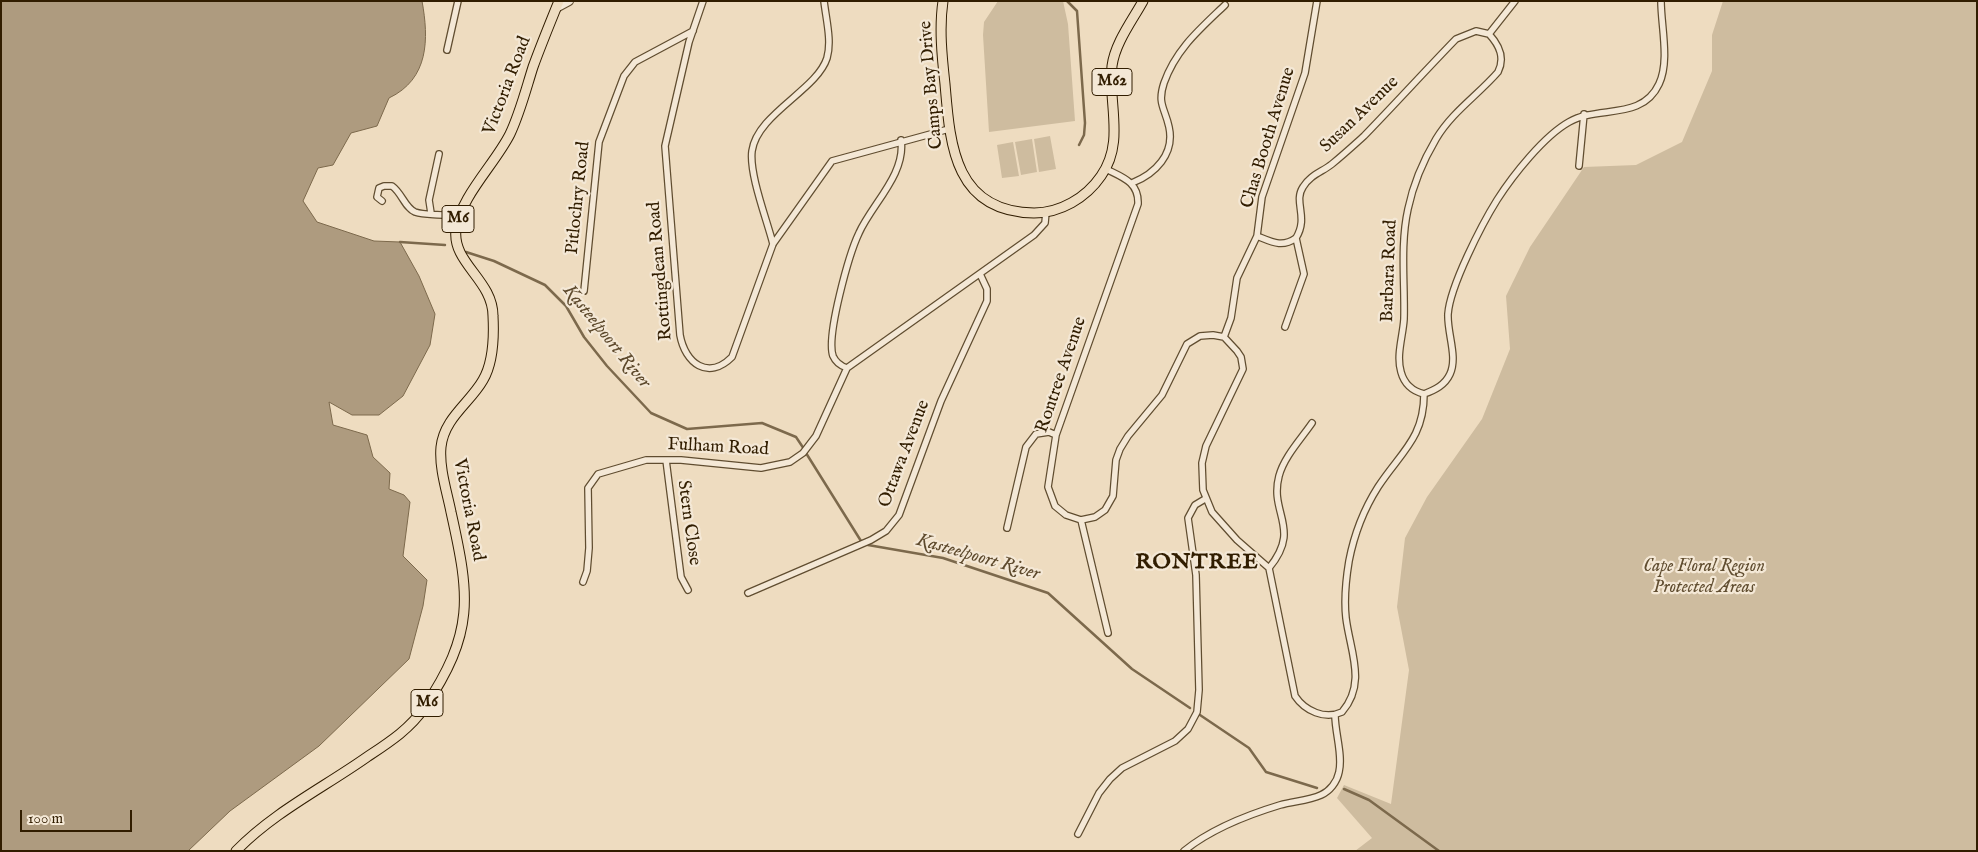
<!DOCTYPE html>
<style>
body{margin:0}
#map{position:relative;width:1978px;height:852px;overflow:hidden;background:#eedcc0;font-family:"IM FELL English",serif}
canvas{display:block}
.frame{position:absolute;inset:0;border:2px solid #311d00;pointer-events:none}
.scale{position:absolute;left:20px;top:810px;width:112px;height:22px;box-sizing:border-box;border:2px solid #311d00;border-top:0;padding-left:6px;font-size:15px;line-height:18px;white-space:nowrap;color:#311d00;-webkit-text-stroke:4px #f4e8d6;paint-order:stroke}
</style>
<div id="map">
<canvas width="1978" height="852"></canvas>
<div class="frame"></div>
<div class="scale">100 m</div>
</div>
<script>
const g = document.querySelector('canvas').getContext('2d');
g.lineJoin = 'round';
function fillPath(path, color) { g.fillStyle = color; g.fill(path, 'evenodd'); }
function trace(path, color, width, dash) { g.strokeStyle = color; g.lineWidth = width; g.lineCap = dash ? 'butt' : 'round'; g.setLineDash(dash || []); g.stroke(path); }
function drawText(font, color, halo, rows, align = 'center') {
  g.font = font + ' "IM FELL English",serif'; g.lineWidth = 4.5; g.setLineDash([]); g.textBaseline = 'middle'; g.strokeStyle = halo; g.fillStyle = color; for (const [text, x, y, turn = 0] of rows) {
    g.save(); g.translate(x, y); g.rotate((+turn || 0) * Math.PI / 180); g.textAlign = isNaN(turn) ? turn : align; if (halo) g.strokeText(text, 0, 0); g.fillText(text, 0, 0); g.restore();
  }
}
const green = new Path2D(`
 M 998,1 L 1063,1 L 1068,24 L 1075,121 L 989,132 L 983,35 L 984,22 Z
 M 1723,1 L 1977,1 L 1977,851 L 1355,851 L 1372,838 L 1337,798 L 1344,785 L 1391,804 L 1409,670 L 1397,607 L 1405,538 L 1427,497 L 1482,419 L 1510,349 L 1506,296 L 1530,247 L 1584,167 L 1636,165 L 1682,142 L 1712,71 L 1712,35 Z
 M 1050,136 L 1056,169 L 1039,172 L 1034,139 Z
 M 1032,139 L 1037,172 L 1021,175 L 1015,142 Z
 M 1013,142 L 1019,176 L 1002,178 L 997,145 Z`);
const water = new Path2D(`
 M 1,1 L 422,1 C 429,39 429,79 389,98 L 377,126 L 351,133 L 333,165 L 318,168 L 303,201 L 317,222 L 374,241 L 400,242 L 419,276 L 435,314 L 430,345 L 403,396 L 379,415 L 352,415 L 329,402 L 333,425 L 367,435 L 373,457 L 390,473 L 389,489 L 404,495 L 410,502 L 403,556 L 427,580 L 423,606 L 409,659 L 319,746 L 230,811 L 188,851 L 1,851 Z`);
const stream = new Path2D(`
 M 1067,1 L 1077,11 L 1085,123 L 1084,135 L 1079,145
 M 400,242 L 445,245
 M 466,252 L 494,261 L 545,285 L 566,306 L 584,337 L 607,366 L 651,413 L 687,429 L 762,423 L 796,437 L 804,449
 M 806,453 L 861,541
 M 868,545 L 943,558 L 1048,593 L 1132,669 L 1190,708
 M 1200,715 L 1249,748 L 1266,772 L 1317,788
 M 1344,789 L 1369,800 L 1439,851`);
const minor = new Path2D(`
 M 703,1 L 689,42 L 665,146 L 680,335 C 685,363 708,381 732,357 L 773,244 L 832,161 L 949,129
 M 1489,34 L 1515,1
 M 447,50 L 458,1
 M 1579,166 L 1584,114
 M 1106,169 C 1122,177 1139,182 1138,204 L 1056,435 L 1048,487 L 1055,506 L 1066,515 L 1081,520 L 1095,517 L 1105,510 L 1113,496 L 1116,460 L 1120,449 L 1128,436 L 1162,395 L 1187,344 L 1200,336 L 1213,335 L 1224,337 L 1237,351 L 1241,357 L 1243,369 L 1206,446 L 1202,463 L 1203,490 L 1212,512 L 1237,540 L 1269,568 L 1295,696 C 1305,711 1325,720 1342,712 C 1367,683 1350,651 1346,618 C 1344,600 1346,579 1349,561 C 1354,535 1364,509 1378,487 C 1401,452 1424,438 1424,394
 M 1132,183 C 1155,174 1175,154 1169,127 C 1165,108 1157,104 1164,83 C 1176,49 1200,29 1225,5
 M 382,201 L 377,197 L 379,188 L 384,186 L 392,186 C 402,193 405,208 415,212 C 429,217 444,211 458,220
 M 431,213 L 429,200 L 439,154
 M 1257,236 C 1272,242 1282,248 1296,238 C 1309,217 1293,202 1303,187 C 1310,175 1322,172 1332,164 C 1343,155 1354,145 1364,136 C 1395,104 1425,71 1456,39 L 1476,31 L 1489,34
 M 773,244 C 767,220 749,174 752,151 C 757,114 817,90 827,58 C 832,41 826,19 824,1
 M 584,291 L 599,142 L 624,76 L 635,62 L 693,31
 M 1285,327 L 1304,274 L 1296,238
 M 1224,337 L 1231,318 L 1237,278 L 1257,236 L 1262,197 L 1305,73 L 1317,1
 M 847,368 C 841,366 836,363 833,356 C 826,336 849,254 859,233 C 872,204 906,174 901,140
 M 1424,394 C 1435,390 1445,385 1450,374 C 1458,357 1447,333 1448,314 C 1450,286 1482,224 1497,200 C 1513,175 1544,136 1569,122 C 1598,105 1642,121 1659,84 C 1670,61 1661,26 1661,1
 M 1424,394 C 1412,391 1404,383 1401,372 C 1396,355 1403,336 1404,319 C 1405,283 1400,245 1408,209 C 1413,185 1423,161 1436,139 C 1452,112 1478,95 1498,72 C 1505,58 1500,46 1489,34
 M 666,460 L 681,577 L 688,590
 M 1081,520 L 1108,633
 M 1007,528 L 1026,447 L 1036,434 L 1049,432 L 1056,435
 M 1269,568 C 1302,528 1269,514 1279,476 C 1284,457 1301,439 1312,423
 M 583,582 L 587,571 L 589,548 L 588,488 L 598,474 L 646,460 L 681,460 L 761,468 L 790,462 L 803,453 L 816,436 L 847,368 L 1034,235 L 1045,223 L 1046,212
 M 748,593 L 871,540 L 886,531 L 899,515 L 941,401 L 987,301 L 987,289 L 980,274
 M 1078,834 L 1099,793 L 1110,779 L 1122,768 L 1175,741 L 1188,729 L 1197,712 L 1199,690 L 1196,575 L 1188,518 L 1195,505 L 1205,499
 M 1184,851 C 1211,829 1247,815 1280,805 C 1293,801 1308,801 1321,795 C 1330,791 1337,782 1339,772 C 1343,755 1335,733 1335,715`);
const tertiary = new Path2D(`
 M 556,8 L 569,1`);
const primary = new Path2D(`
 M 943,1 C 939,28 942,57 945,84 C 950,144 954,212 1034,213 C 1060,213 1086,198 1101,176 C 1125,142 1108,104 1112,66 C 1115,43 1132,21 1143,1
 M 236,851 C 274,812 323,788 367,757 C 388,743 410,729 424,708 C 475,632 470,597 451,512 C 447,492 439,468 441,447 C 444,418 470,403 483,380 C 493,363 494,335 493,316 C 493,280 452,263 456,230 C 460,197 495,164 510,134 C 520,113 526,89 533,67 C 541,45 550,23 559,1`);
const shields = [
 [1112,82,40],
 [458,219,32],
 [427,703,32]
];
const shieldNames = [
 ["M62",1112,82],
 ["M6",458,219],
 ["M6",427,703]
];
const streetNames = [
 ["Camps Bay Drive",932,85,-95],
 ["Victoria Road",508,86,-69],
 ["Susan Avenue",1360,115,-44],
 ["Chas Booth Avenue",1269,138,-73],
 ["Pitlochry Road",579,198,-84],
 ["Rottingdean Road",661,271,-95],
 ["Barbara Road",1390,271,-88],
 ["Rontree Avenue",1062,375,-71],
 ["Fulham Road",718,448,3],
 ["Ottawa Avenue",905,454,-69],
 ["Victoria Road",468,510,79],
 ["Stern Close",688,523,82]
];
const parkNames = [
 ["Cape Floral Region",1704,567],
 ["Protected Areas",1704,588]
];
const waterNames = [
 ["Kasteelpoort River",606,337,51],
 ["Kasteelpoort River",978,558,16]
];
const districtNames = [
 ["RONTREE",1197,563]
];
fillPath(green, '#cebc9f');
fillPath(water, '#ae9b7f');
trace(water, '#7c694c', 1);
trace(stream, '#7c694c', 2.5);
trace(minor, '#604d30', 8);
trace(tertiary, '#604d30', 10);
trace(primary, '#311d00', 11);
trace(minor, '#f4e8d6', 5.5);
trace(tertiary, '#f4e8d6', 8);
trace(primary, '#eedcc0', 9);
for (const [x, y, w] of shields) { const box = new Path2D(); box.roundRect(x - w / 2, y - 13.5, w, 27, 4); g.fillStyle = '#f4e8d6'; g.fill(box); trace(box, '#311d00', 1); }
drawText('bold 16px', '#311d00', null, shieldNames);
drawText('18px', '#311d00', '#f4e8d6', streetNames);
drawText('italic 18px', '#604d30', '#f4e8d6', parkNames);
drawText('italic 19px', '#5d492c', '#f4e8d6', waterNames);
g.letterSpacing = '1px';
drawText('bold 22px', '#311d00', '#f4e8d6', districtNames);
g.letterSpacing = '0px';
</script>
